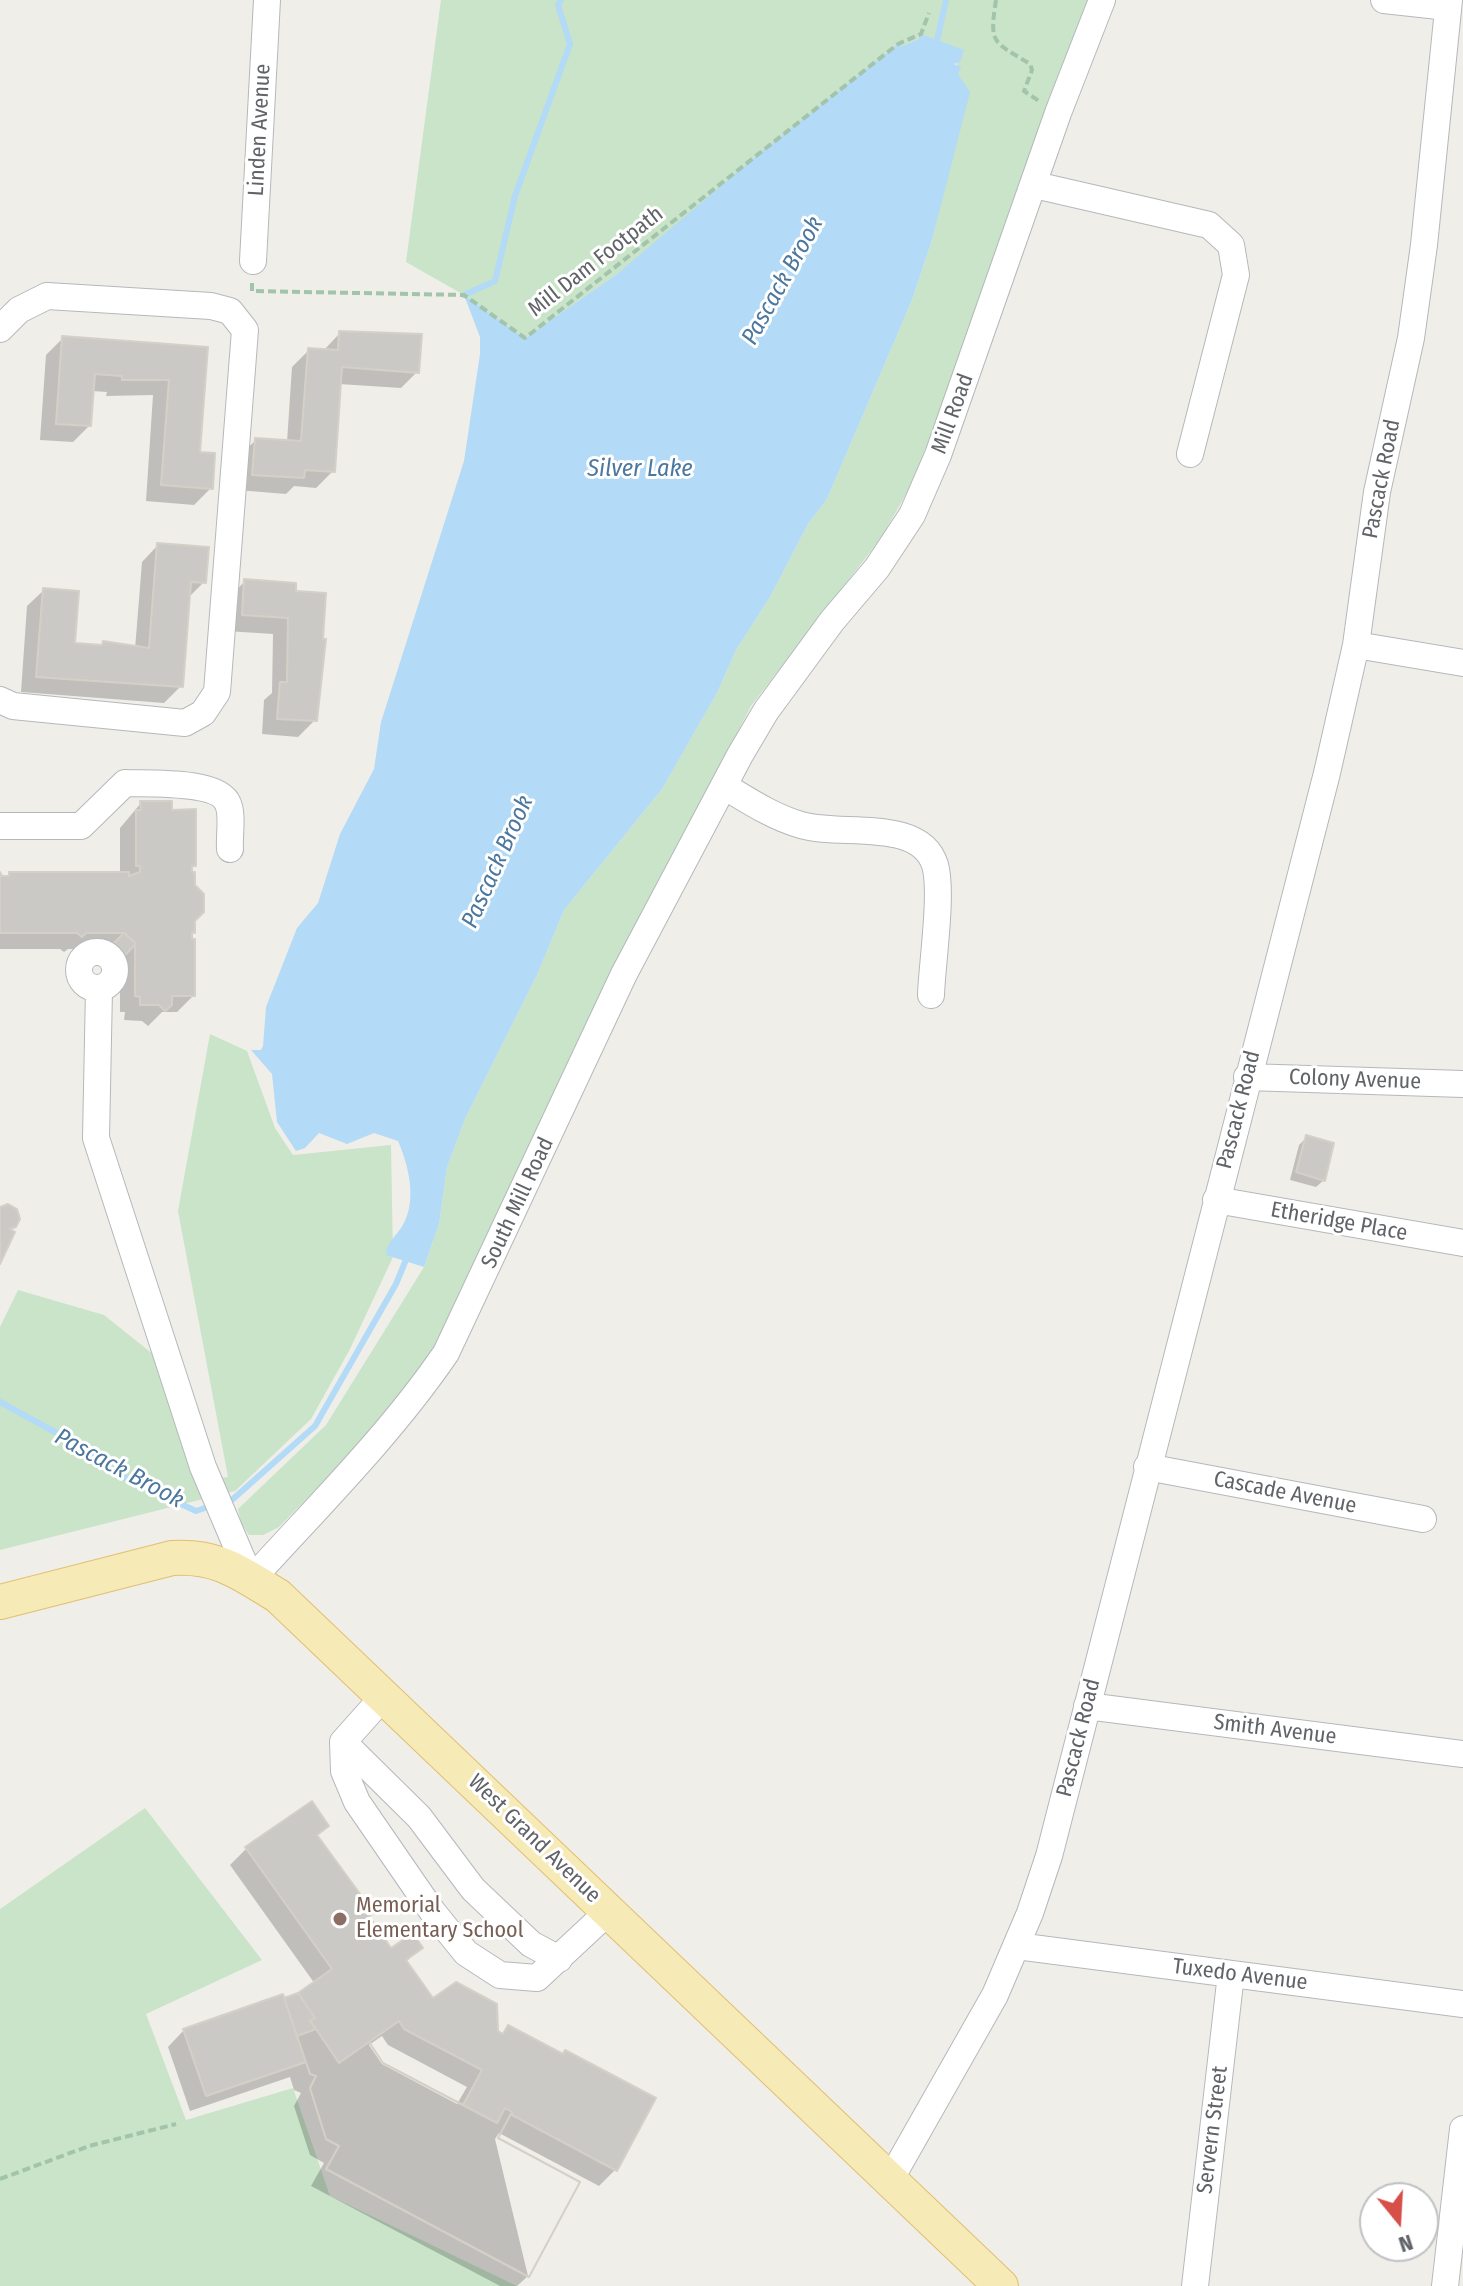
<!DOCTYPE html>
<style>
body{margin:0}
#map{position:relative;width:1463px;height:2286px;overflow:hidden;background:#f0eee9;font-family:"Fira Sans Condensed",sans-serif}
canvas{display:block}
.north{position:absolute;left:1359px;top:2182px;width:80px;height:80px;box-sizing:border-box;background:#fff;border:2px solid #bfc1c2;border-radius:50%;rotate:162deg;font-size:22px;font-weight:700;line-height:32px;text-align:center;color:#606367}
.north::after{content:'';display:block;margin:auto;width:28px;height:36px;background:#d64f48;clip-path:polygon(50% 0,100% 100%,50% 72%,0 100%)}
</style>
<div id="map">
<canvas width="1463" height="2286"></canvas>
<div class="north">N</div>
</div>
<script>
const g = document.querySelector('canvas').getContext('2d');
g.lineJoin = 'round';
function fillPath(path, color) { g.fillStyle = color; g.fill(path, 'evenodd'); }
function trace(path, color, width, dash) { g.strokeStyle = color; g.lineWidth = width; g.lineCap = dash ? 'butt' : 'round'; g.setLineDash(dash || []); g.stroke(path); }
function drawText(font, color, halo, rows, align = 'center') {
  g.font = font + ' "Fira Sans Condensed",sans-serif'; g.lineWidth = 6; g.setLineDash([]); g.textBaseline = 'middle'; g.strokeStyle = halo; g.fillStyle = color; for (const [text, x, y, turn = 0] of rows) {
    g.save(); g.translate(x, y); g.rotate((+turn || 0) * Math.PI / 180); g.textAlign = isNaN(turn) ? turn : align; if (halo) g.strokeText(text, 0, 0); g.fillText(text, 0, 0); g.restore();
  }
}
const green = new Path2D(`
 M 441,0 L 1089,0 L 914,480 L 881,538 L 751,706 L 583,1033 L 449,1330 L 398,1405 L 279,1527 L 263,1535 L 249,1535 L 241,1523 L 238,1509 L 326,1425 L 424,1267 L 439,1224 L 447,1167 L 465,1119 L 537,975 L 564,910 L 662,789 L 718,691 L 736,650 L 770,597 L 808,524 L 827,499 L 912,300 L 932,240 L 950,166 L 958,74 L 956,60 L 919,39 L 902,46 L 617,274 L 525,338 L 464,295 L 406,262 Z
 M 210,1034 L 247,1051 L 275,1128 L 293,1155 L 391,1145 L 393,1257 L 350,1349 L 311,1419 L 235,1491 L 0,1550 L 0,1327 L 18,1290 L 104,1315 L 159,1359 L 199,1480 L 228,1477 L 178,1211 Z
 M 145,1808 L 262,1960 L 146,2014 L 186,2120 L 293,2088 L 330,2196 L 517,2286 L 0,2286 L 0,1909 Z`);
const water = new Path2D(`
 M 921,34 L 964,50 L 960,62 L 954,64 L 961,67 L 958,74 L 970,92 L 932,240 L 912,300 L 827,499 L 808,524 L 770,597 L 736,650 L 718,691 L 662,789 L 564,910 L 537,975 L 465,1119 L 447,1167 L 439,1224 L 424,1267 L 386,1255 C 387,1243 394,1238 401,1228 C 418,1203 409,1166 398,1141 L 374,1133 L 347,1144 L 319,1133 L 305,1148 L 296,1151 L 277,1122 L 272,1074 L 251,1050 L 261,1050 L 263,1046 L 266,1007 L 297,928 L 318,903 L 340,834 L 374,769 L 381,722 L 464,461 L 480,354 L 480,337 L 464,295 L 525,338 L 617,274 L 767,147 L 898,44 L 902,46 L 919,39 Z`);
const shadow = new Path2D(`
 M 340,333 L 417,372 L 401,388 L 339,384 L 333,471 L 316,488 L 294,486 L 286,494 L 237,490 L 239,456 L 256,440 L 287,442 L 292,367 L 309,350 L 324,350 Z
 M 63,338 L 206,349 L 198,454 L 211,488 L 194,505 L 146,501 L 153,395 L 106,396 L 107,392 L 92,391 L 89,426 L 73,442 L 40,440 L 46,355 Z
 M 158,545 L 204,582 L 188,598 L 181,686 L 164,703 L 21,692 L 27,606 L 44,590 L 73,644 L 100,647 L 104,643 L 135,649 L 142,562 Z
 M 245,581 L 294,593 L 324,595 L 321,690 L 317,694 L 315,720 L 298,737 L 262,734 L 264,700 L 272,693 L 273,634 L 226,631 L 229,598 Z
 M 141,803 L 170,812 L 194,865 L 190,870 L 193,996 L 177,1012 L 162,1012 L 148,1026 L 142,1021 L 124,1020 L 125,1012 L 120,1012 L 120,957 L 115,962 L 107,954 L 112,949 L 68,949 L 64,952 L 60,949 L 0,949 L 0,874 L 0,878 L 10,874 L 120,874 L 120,828 Z
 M 1307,1137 L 1324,1180 L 1316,1187 L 1290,1180 L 1299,1145 Z
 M 311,1804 L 327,1826 L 316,1837 L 391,1951 L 420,1948 L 405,1963 L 432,2001 L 501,2035 L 509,2027 L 615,2170 L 599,2186 L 499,2133 L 495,2139 L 528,2276 L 517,2286 L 500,2286 L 311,2186 L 324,2163 L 310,2155 L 294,2106 L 301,2093 L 294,2090 L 290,2077 L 190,2111 L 168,2047 L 184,2030 L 283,2001 L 315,1984 L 230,1865 L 246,1849 ZM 382,2036 L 388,2045 L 467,2087 L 457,2104 L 382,2064 L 369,2045 Z`);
const stream = new Path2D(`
 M 936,45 L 946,0
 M 464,295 L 495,281 L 515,196 L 570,44 L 558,5 L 561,0
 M 0,1402 L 66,1438 L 125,1478 L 196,1511 L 211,1506
 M 225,1502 L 233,1499 L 315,1426 L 396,1284 L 408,1255`);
const building = new Path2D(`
 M 339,331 L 422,334 L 419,373 L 342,367 L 335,472 L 305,470 L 304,478 L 252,475 L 255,438 L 301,441 L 308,348 L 338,350 Z
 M 62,336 L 208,347 L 200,452 L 215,453 L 213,489 L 161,485 L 169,380 L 122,380 L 122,376 L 95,374 L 91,426 L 56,424 Z
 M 157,543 L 209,547 L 206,583 L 191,582 L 183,687 L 36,677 L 43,588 L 79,591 L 75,643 L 102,645 L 103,641 L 149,648 Z
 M 244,579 L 296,583 L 296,591 L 326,593 L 323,639 L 326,639 L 317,721 L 277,719 L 280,682 L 287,682 L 288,618 L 242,615 Z
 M 140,801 L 172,801 L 172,810 L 196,809 L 196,866 L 192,866 L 192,872 L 195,872 L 195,885 L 204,894 L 204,912 L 195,921 L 195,933 L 192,932 L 192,939 L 195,939 L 195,996 L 172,996 L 172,1005 L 165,1011 L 159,1005 L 140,1005 L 140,997 L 135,996 L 135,943 L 125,933 L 86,933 L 82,937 L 77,933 L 0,933 L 0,872 L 2,876 L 9,876 L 9,872 L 129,872 L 129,876 L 140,872 L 140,866 L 136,866 L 136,810 L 141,810 Z
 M 124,933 L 136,944 L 120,960 L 108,949 Z
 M 1306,1135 L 1334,1143 L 1325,1181 L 1296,1172 Z
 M 8,1204 L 17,1209 L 20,1219 L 16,1227 L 10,1229 L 15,1232 L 0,1264 L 0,1207 Z
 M 312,1801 L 329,1826 L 317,1835 L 374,1913 L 369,1916 L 391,1948 L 413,1933 L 423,1948 L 406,1960 L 433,1998 L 456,1982 L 497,2004 L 498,2031 L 503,2034 L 508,2025 L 563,2054 L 565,2050 L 656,2098 L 617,2171 L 512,2115 L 512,2112 L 498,2138 L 580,2182 L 529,2277 L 326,2169 L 339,2146 L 326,2139 L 310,2088 L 316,2076 L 310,2074 L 306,2062 L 206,2096 L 183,2029 L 283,1994 L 297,2036 L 316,2029 L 310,2021 L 315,2018 L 298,1993 L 332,1969 L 245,1847 ZM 399,2021 L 404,2029 L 482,2070 L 463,2105 L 383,2063 L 369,2042 Z
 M 298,1993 L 315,2018 L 310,2021 L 316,2029 L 297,2036 L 284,1998 Z
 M 316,2029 L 339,2063 L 369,2042 L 383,2063 L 497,2123 L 505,2108 L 512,2112 L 498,2138 L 580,2182 L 529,2277 L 326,2169 L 339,2146 L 326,2139 L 310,2088 L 316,2076 L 310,2074 L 297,2036 Z`);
const path = new Path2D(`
 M 996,0 C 989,45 993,41 1030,64 L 1032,70 L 1024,91 L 1039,101
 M 252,283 L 252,291 L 464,295 L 525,338 L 898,44 L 921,34 L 929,13
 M 0,2179 L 89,2146 L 176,2124`);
const minor = new Path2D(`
 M 1384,0 L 1448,7
 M 1035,185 L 1209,225 L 1231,245 L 1236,275 L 1190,454
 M 253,261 L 267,0
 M 0,329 L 19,310 L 47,296 L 211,306 L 230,311 L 245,330 L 217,692 L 203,713 L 185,723 L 13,706 L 0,700
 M 1356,645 L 1463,663
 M 724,786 C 749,801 773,817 801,825 C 840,837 920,817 935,865 C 943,892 932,964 931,995
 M 0,826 L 81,826 L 125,783 C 148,784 219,780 228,804 C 233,815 229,836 230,849
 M79 970a18 18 0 1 1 36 0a18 18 0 1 1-36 0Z
 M 99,989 L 96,1138 L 203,1467 L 251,1580 C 318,1506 390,1435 446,1353 L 624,974 L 740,755 L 766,711 L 832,621 L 877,568 L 912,515 L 938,455 L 1058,113 L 1102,0
 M 1247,1077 L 1463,1084
 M 1216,1200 L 1463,1243
 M 1147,1467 L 1423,1519
 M 384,1696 L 343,1742 L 344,1771 L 357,1802 L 432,1911 L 466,1953 L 500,1975 L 537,1978 L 609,1911
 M 1087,1706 L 1463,1754
 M 343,1742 L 419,1817 L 473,1889 L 531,1944 L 559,1959
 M 1017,1946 L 1463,2004
 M 890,2180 L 995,1995 L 1030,1913 L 1049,1856 L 1327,773 L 1356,645 L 1377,492 L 1411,338 L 1424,245 L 1449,0
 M 1195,2286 L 1231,1974
 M 1445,2286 L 1463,2129`);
const major = new Path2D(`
 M 0,1602 L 172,1558 C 218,1555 240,1573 278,1596 L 1001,2286`);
const markers = [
 [340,1919,8,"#8d6e63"]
];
const streetNames = [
 ["Linden Avenue",260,130,-87],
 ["Mill Dam Footpath",596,262,-38],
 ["Mill Road",953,414,-70],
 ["Pascack Road",1382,479,-79],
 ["Colony Avenue",1355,1080,2],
 ["Pascack Road",1239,1110,-76],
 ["South Mill Road",518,1203,-65],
 ["Etheridge Place",1339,1222,10],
 ["Cascade Avenue",1285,1493,11],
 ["Smith Avenue",1275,1730,7],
 ["Pascack Road",1079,1738,-76],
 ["West Grand Avenue",534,1839,44],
 ["Tuxedo Avenue",1240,1975,7],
 ["Servern Street",1213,2130,-83]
];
const educationNames = [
 ["Memorial",356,1906],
 ["Elementary School",356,1931]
];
const waterNames = [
 ["Pascack Brook",783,281,-61],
 ["Silver Lake",640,469],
 ["Pascack Brook",498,862,-66],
 ["Pascack Brook",119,1469,28]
];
fillPath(green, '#c9e4c8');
fillPath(water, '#b3daf6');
fillPath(shadow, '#0003');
trace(stream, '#b3daf6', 6);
fillPath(building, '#cbc9c5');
trace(building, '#d4d0c7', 2);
trace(minor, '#b5b8bb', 28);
trace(major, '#e2bf6f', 36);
trace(path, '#a2c4ab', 4, [8, 4]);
trace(minor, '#fff', 26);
trace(major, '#f6eab7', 34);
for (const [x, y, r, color] of markers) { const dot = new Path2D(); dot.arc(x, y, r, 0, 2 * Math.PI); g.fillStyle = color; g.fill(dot); trace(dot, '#fff', 3); }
drawText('22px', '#606367', '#fff', streetNames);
drawText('22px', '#785e54', '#fff', educationNames, 'left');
drawText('italic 24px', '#4c779e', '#fff', waterNames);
</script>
